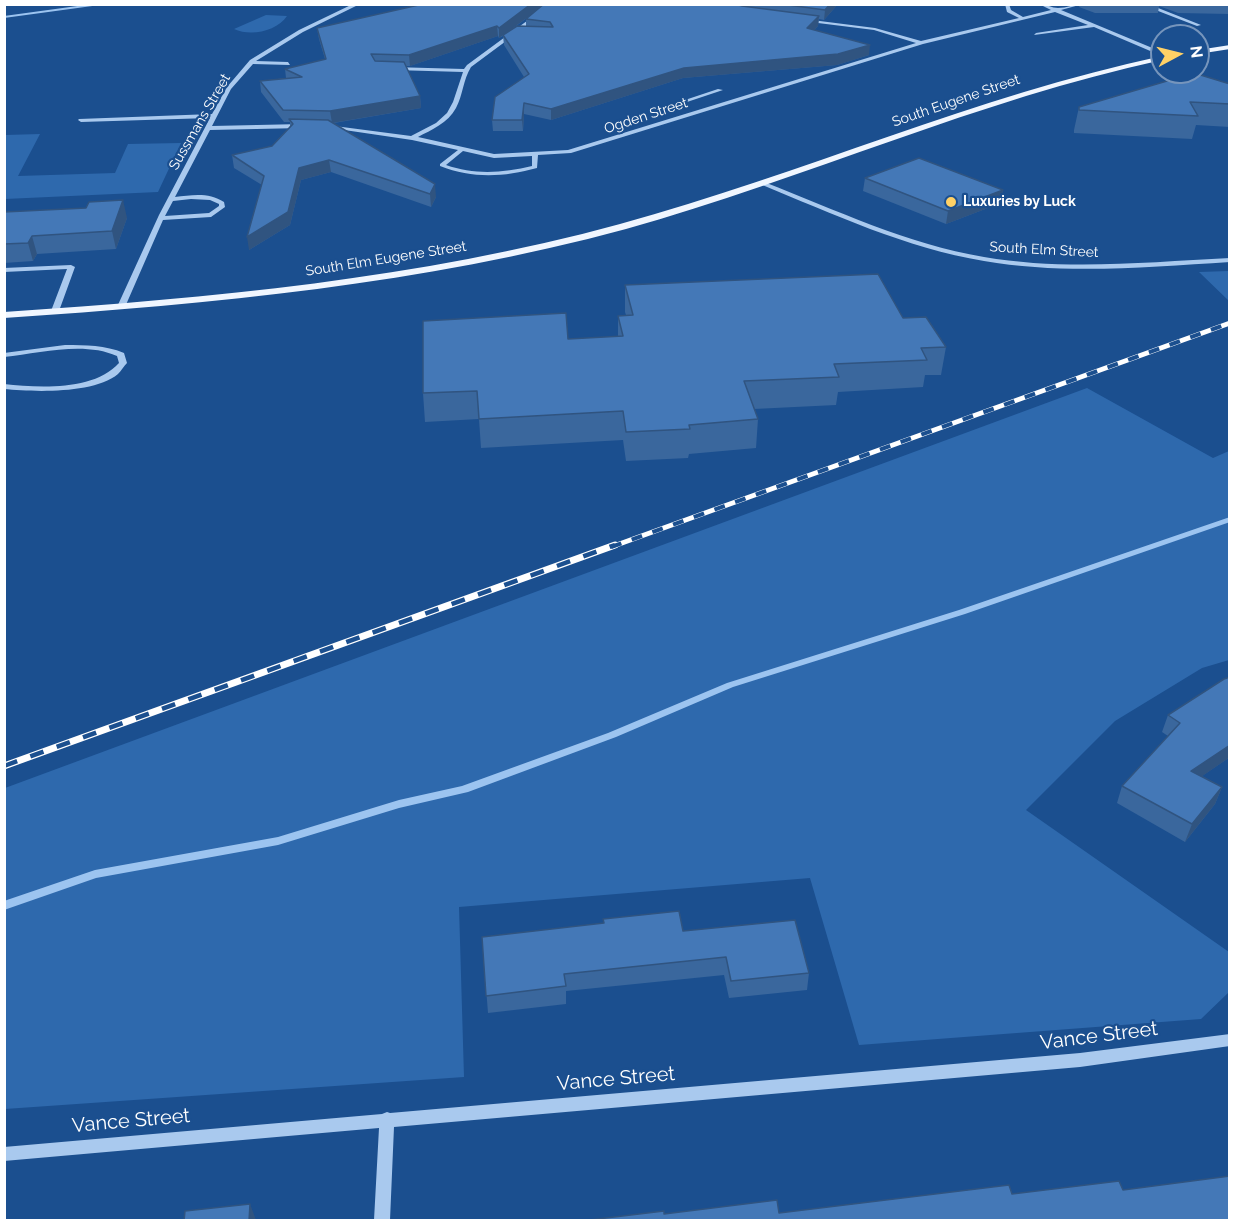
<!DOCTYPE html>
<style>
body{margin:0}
#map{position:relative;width:1234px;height:1225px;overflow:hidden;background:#1b4f8f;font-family:Raleway,sans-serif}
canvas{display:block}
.frame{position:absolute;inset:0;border:6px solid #fff;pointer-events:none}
.north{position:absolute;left:1150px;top:24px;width:60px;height:60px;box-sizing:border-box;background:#1b4f8f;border:2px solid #7695bc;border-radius:50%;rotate:83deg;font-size:16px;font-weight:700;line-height:24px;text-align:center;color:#fff}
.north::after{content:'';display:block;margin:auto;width:21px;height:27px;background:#ffd166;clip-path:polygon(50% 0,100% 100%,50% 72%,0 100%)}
</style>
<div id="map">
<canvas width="1234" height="1225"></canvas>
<div class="frame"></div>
<div class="north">N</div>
</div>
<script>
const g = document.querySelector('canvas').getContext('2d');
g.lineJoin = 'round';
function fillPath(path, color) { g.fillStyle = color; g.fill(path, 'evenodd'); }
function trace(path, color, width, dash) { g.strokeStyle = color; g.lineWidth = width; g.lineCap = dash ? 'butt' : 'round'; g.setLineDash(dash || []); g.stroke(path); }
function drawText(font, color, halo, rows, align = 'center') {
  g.font = font + ' Raleway,sans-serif'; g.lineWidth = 4.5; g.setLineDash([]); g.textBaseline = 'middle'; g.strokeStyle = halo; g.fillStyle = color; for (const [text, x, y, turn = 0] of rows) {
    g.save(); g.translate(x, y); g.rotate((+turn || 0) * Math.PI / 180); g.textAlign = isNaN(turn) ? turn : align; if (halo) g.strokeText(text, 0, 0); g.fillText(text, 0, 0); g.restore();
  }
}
const green = new Path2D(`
 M 266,15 L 287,16 C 277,31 251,37 234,29 Z
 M 40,134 L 18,176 L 115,173 L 128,144 L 181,143 L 158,192 L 5,199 L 5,135 Z
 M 1229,271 L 1230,271 L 1229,301 L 1199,272 Z
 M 1087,388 L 1213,458 L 1229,451 L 1229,660 L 1202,668 L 1115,721 L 1026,810 L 1229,952 L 1228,993 L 1201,1019 L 859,1045 L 810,878 L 459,907 L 464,1077 L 5,1109 L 5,788 Z`);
const stream = new Path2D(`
 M 92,4 L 107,4 L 4,18 L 4,16 Z
 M 1230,517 L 1230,522 L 965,614 L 733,687 L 616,737 L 468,792 L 399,808 L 278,845 L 96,878 L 4,910 L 4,901 L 95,870 L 278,837 L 399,800 L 462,786 L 608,733 L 727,683 L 959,610 Z`);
const minor = new Path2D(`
 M 353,4 L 360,4 L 303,32 L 256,61 L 288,62 L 290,65 L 253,64 L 231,89 L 212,126 L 302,124 L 305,126 L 302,128 L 210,130 L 175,197 C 192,195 209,192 224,202 L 225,207 L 211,217 L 163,220 L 125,307 L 118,309 L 117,307 L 159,215 L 210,118 L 81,122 L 78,120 L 79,119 L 212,114 L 227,87 L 250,60 L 299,30 ZM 191,199 L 210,200 L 219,204 L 219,206 L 209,213 L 165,216 L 173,201 Z
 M 550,4 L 556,4 L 471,67 C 463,80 463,95 456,108 C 448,123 431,130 418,137 L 494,154 L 568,150 L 916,43 L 874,30 L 802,21 L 804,19 L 875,28 L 921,41 L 1019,18 L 1007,12 L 1005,4 L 1009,4 L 1011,10 L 1023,17 L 1051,10 L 1039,4 C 1046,4 1052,8 1058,8 C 1067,8 1074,4 1083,4 L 1061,10 L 1162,52 L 1162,56 L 1094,27 L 1034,35 L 1036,33 L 1088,25 L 1055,12 L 923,44 L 571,153 L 538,155 L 537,168 C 504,177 473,179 440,166 L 440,164 L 458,150 L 412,140 L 324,127 L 327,125 L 411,136 L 436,123 L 447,113 L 453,102 L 463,72 L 394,70 L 392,67 L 464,69 L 467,65 ZM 463,151 L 494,158 L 532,156 L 532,166 C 503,173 474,175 446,165 Z
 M 1140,4 L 1148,4 L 1201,25 L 1197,26 Z
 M 718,89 L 723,90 L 669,108 L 664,107 Z
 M 760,182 L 764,182 C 836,210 907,244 984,257 C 1065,271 1148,262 1230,258 L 1230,262 C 1148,267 1065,275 984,261 C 906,248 833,214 760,184 Z
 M 71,265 L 75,267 L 59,311 L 55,313 L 51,311 L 67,269 L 4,272 L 4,268 Z
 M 65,345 C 86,345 105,345 124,353 L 127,363 C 124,366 121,371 118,374 C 94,394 34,392 4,389 L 4,384 C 39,388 94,391 119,363 L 117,356 C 84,341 40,353 4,357 L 4,353 Z
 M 1230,1034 L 1230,1046 L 1080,1067 L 394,1127 L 390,1220 L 374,1220 L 379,1128 L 4,1161 L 4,1147 L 382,1114 L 387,1112 L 390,1113 L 1080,1053 Z`);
const major = new Path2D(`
 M 1230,45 L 1230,49 L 1198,54 L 1198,50 Z
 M 1162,56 L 1162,60 C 978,100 807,178 626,229 C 423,284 213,304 4,318 L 4,312 C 211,298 419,279 620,224 C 803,174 975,96 1162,56 Z`);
const railFar1 = new Path2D(`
 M 611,547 L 1230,323`);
const rail = new Path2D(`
 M 4,766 L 615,545`);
const wall = new Path2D(`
 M 417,4 L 838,4 L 824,20 L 819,19 L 818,26 L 814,30 L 869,55 L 837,65 L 683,78 L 551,120 L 524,114 L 523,131 L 493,131 L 492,120 L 524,77 L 504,45 L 503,36 L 499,38 L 498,36 L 410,66 L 406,66 L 420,96 L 421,108 L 334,123 L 436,197 L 431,207 L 331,172 L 301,180 L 290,225 L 249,250 L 262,185 L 234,168 L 232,155 L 272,146 L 290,126 L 290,122 L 284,122 L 261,92 L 260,81 L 286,78 L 285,69 L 325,59 L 319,39 L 317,28 L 419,5 ZM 527,18 L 526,19 L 526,26 L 508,32 Z
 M 1080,4 L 1230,4 L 1230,14 L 1178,13 L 1159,6 L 1158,13 L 1095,13 L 1079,7 Z
 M 1230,84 L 1230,127 L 1196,125 L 1192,139 L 1074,133 L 1074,130 L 1079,107 Z
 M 865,178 L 1003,190 L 1001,203 L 946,224 L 863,191 Z
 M 4,212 L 127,218 L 116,249 L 37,254 L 33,261 L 4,263 Z
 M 625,285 L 903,318 L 946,347 L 941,375 L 925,375 L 923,387 L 838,392 L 836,405 L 754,409 L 758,419 L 756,448 L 689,454 L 688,458 L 626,461 L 623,440 L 481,448 L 479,419 L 425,422 L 423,393 L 568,339 L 618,337 L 618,316 L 626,315 L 625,312 Z
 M 1230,677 L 1230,757 L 1202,776 L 1222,787 L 1215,804 L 1185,842 L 1117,803 L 1122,786 L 1168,736 L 1162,732 L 1168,715 Z
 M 603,919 L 683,931 L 809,973 L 807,990 L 729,998 L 724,975 L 566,991 L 566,1004 L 488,1013 L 482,937 L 603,923 Z`);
const shadedWall = new Path2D(`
 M 531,4 L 546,4 L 499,38 L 499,28 Z
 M 830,4 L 838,4 L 824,20 L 825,10 Z
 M 819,16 L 818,26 L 806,38 L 807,28 Z
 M 497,26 L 498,36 L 410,66 L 409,55 Z
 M 870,45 L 869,55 L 837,65 L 683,78 L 551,120 L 551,109 L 684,68 Z
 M 420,96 L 421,108 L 332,123 L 330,111 Z
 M 524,103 L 524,114 L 523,131 L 522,120 Z
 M 329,160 L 331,172 L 301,180 L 290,225 L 249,250 L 247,237 L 299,168 Z
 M 435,184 L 436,197 L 431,207 L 430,194 Z
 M 1003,190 L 1001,203 L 946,224 L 948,211 Z
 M 123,200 L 127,218 L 116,249 L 112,231 Z
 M 32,236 L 37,254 L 33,261 L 28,243 Z
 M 1230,745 L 1230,757 L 1185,788 L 1191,771 Z
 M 1222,787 L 1215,804 L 1185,842 L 1192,824 Z
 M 250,1204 L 256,1220 L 249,1221 Z`);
const building = new Path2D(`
 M 423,4 L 531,4 L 499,28 L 497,26 L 409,55 L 371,54 L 375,61 L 404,62 L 420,96 L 330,111 L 283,110 L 260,81 L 302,77 L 285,69 L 326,59 L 317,28 Z
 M 544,4 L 735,4 L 742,6 L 819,16 L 807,28 L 870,45 L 838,54 L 684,68 L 551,109 L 524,103 L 522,120 L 492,120 L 495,97 L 529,74 L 503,35 L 517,26 L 553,27 L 550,22 L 526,19 Z
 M 781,4 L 830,4 L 825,10 Z
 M 1194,73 L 1230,84 L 1230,104 L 1190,102 L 1198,116 L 1079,110 L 1079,107 Z
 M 289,119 L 328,120 L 435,184 L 430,194 L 329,160 L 299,168 L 288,212 L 247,237 L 264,176 L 232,155 L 272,146 L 293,124 Z
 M 919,158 L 1003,190 L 948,211 L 865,178 Z
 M 123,200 L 112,231 L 32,236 L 28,243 L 4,244 L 4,212 L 86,208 L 89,202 Z
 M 878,274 L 903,318 L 926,317 L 946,347 L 921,348 L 927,360 L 834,364 L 839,377 L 744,381 L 758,419 L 689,425 L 690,429 L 626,432 L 623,411 L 479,419 L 477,391 L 423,393 L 423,321 L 566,313 L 568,339 L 623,336 L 618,316 L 633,315 L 625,285 Z
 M 1230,677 L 1230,745 L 1191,771 L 1222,787 L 1192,824 L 1122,786 L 1180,723 L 1168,715 L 1224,679 Z
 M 679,911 L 683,931 L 795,920 L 809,973 L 731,981 L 726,957 L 564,974 L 566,986 L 486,996 L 482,937 L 604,923 L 603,919 Z
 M 1230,1176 L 1230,1221 L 581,1221 L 664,1211 L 664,1214 L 777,1200 L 779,1213 L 1009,1185 L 1012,1194 L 1119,1181 L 1123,1190 Z
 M 250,1204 L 249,1221 L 184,1221 L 185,1211 Z`);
const markers = [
 [951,202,6,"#ffd166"]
];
const farStreetnames = [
 ["South Eugene Street",956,101,-19],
 ["Ogden Street",646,116,-18],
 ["Sussmans Street",200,122,-60],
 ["South Elm Street",1044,250,3],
 ["South Elm Eugene Street",386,259,-9]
];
const farPoinames = [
 ["Luxuries by Luck",963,202]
];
const nearStreetnames = [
 ["Vance Street",1099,1036,-7],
 ["Vance Street",616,1079,-5],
 ["Vance Street",131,1121,-5]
];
fillPath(green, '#2e69ad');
fillPath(stream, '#9cc4f0');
fillPath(minor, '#a9c9ee');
fillPath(major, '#f0f6ff');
trace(railFar1, '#fff', 5);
trace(rail, '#fff', 7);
trace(railFar1, '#1b4f8f', 4, [11]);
trace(rail, '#1b4f8f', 4.5, [14]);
fillPath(wall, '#3a679d');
fillPath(shadedWall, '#305480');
fillPath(building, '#4478b7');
trace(building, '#305480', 1.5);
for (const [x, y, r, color] of markers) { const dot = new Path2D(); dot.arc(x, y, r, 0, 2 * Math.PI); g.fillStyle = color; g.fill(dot); trace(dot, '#1b4f8f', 2); }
drawText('14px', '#fff', '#1b4f8f', farStreetnames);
drawText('bold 14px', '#fff', '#1b4f8f', farPoinames, 'left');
drawText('20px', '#fff', '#1b4f8f', nearStreetnames);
</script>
